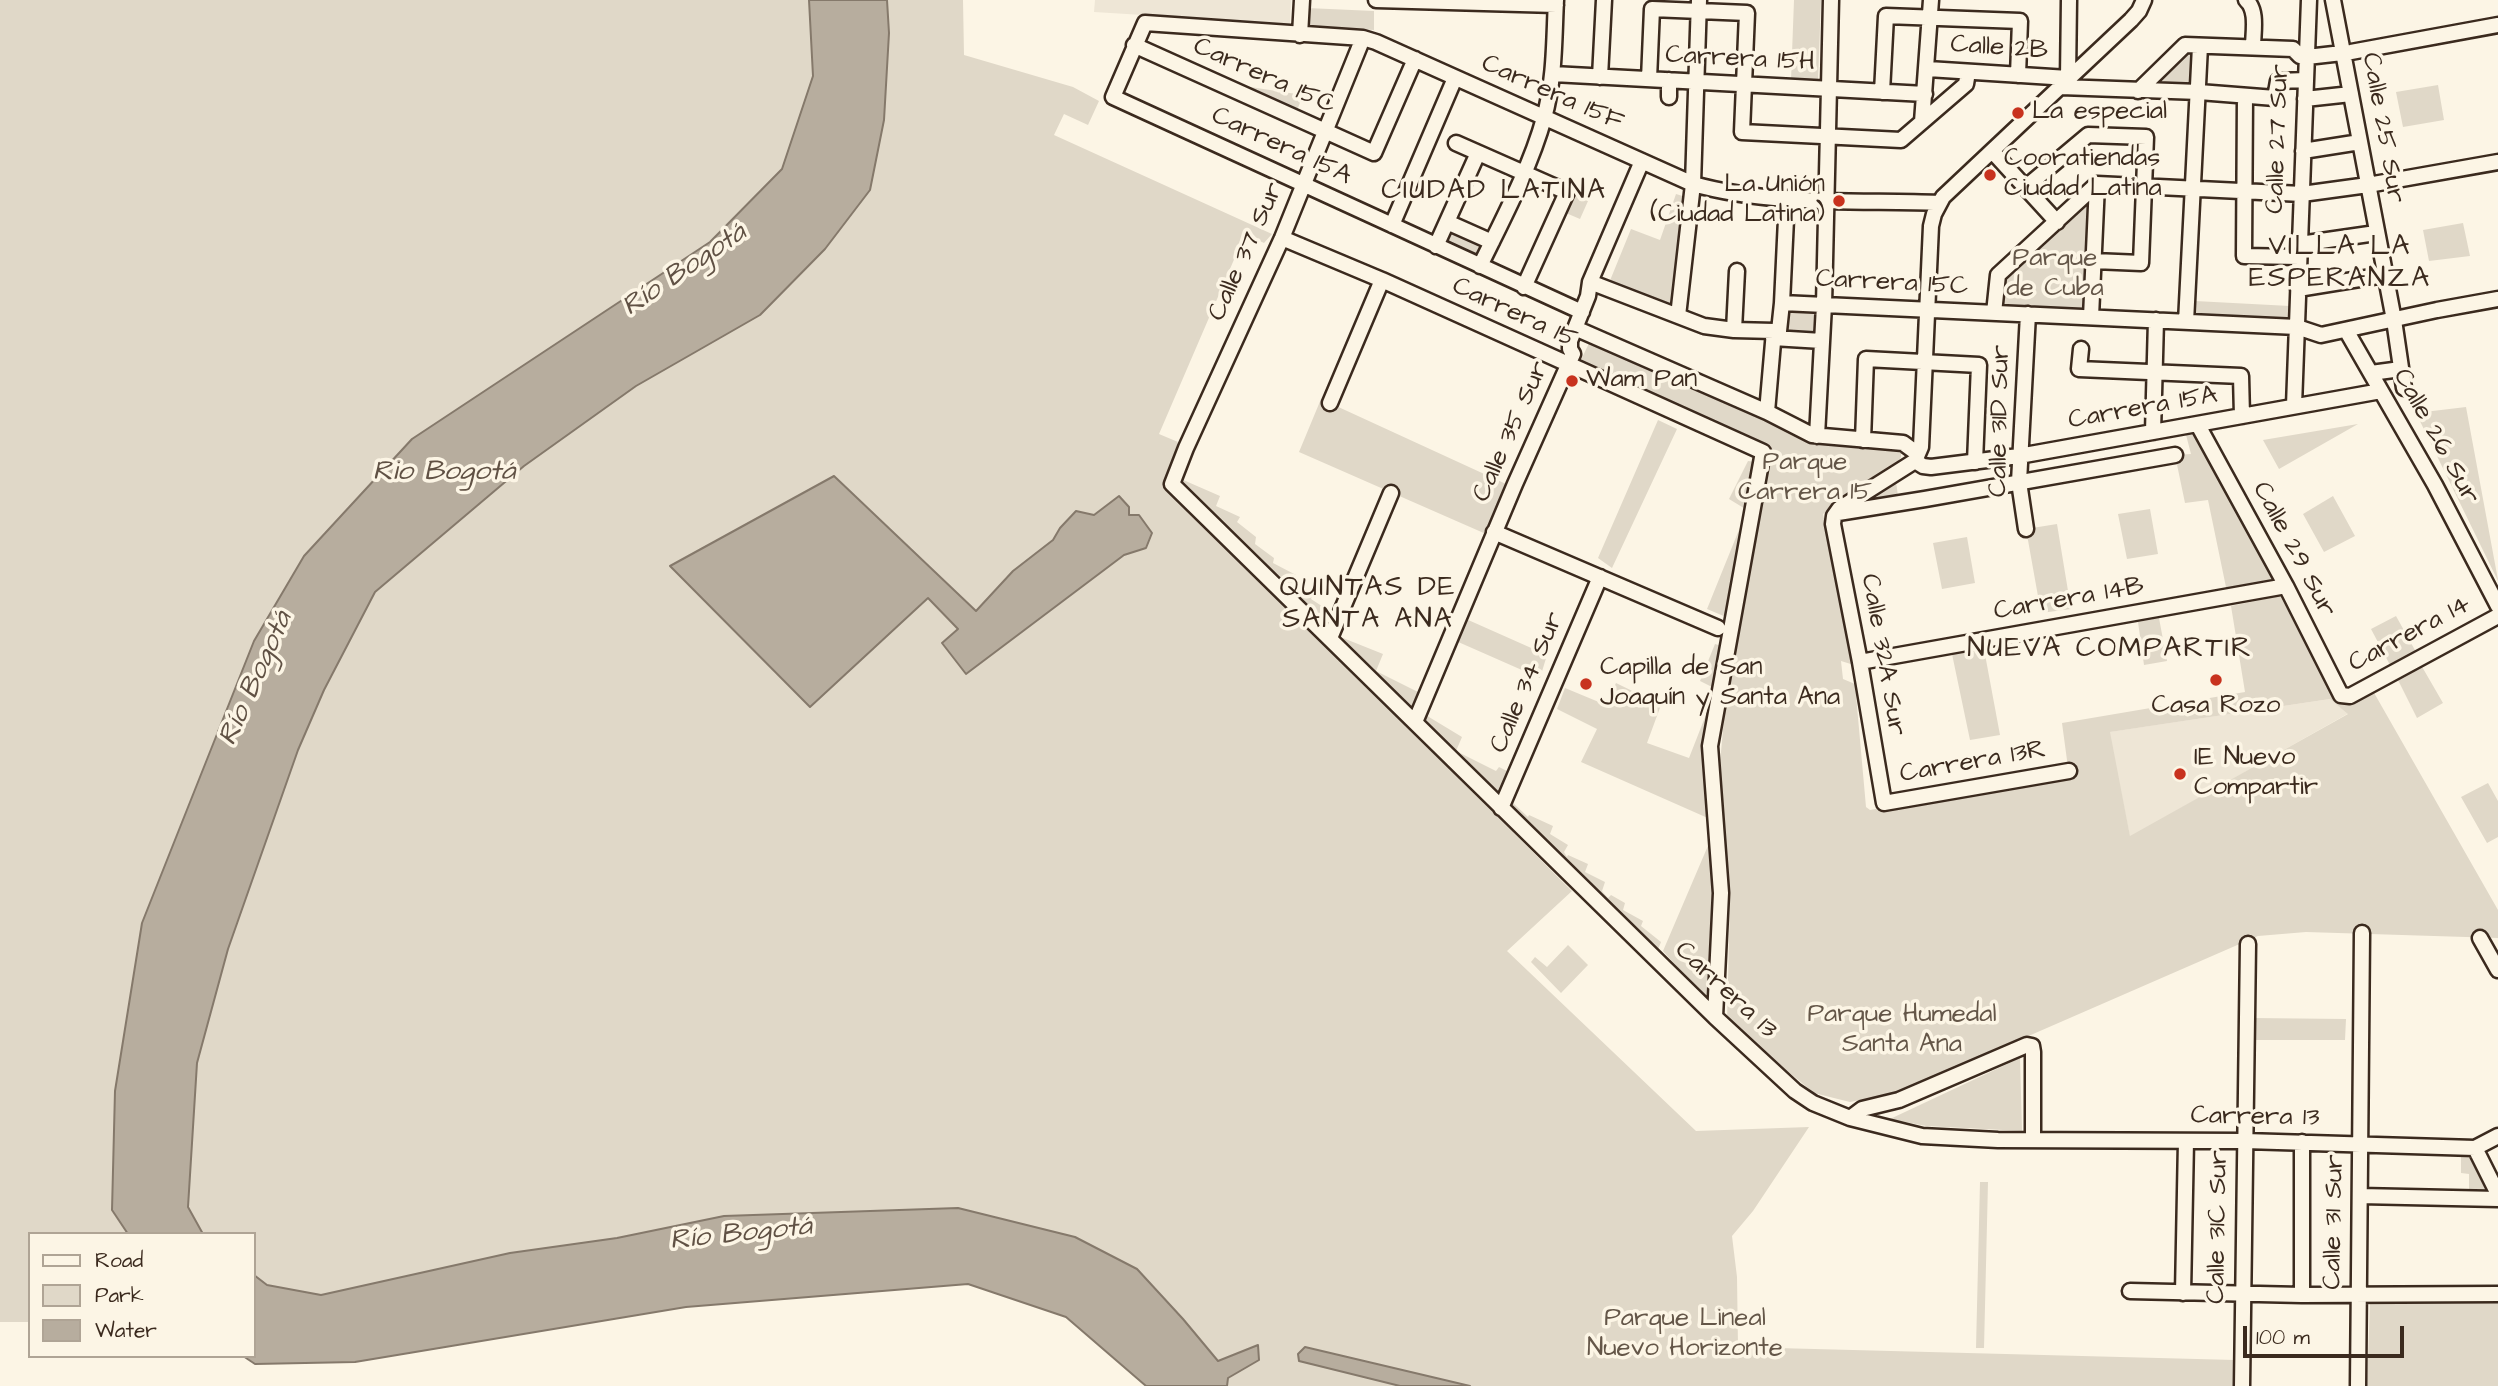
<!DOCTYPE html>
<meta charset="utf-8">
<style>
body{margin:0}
#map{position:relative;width:2498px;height:1386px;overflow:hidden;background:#fcf5e5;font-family:"Architects Daughter",sans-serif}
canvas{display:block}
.legend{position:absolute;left:28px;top:1232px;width:228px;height:126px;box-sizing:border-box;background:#fcf5e5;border:2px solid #afa495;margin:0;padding:9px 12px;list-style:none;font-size:21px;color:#3b2a1e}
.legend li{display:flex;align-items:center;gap:14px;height:35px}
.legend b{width:35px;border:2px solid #afa495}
.scale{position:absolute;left:2243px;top:1326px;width:161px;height:32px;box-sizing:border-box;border:4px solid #3b2a1e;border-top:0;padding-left:9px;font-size:21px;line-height:24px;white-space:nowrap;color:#3b2a1e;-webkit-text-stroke:5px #fcf5e5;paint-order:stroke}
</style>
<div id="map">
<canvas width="2498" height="1386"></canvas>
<ul class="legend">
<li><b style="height:9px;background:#fcf5e5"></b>Road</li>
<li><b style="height:19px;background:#e0d8c8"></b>Park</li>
<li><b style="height:19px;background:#b7ad9e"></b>Water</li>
</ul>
<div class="scale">100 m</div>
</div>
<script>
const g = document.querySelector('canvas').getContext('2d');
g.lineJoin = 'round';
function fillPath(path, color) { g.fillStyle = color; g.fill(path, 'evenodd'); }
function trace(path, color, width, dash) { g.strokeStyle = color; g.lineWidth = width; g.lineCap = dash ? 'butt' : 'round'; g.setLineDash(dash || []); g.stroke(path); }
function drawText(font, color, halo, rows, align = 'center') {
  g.font = font + ' "Architects Daughter",sans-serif'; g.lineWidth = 7; g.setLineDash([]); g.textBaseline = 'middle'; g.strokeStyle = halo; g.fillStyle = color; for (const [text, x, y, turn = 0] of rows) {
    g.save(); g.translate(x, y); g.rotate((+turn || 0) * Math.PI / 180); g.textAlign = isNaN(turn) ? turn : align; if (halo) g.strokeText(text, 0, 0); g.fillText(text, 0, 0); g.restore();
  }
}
const built = new Path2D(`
 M 1095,0 L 1291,0 L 1290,24 L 1094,12 Z
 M 2330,699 L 2349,713 L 2130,837 L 2109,732 Z`);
const green = new Path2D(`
 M 0,0 L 809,0 L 813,76 L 782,169 L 710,242 L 412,439 L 304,556 L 254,642 L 142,923 L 115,1091 L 112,1210 L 128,1234 L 30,1234 L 30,1322 L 0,1322 Z
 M 887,0 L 963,0 L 964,55 L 1073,87 L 1099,101 L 1088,125 L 1064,114 L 1054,135 L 1272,234 L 1264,243 L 1245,234 L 1159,434 L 1178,442 L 1165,487 L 1572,891 L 1507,951 L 1696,1131 L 1809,1127 L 1753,1211 L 1732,1236 L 1737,1277 L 1738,1347 L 2235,1360 L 2235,1386 L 1470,1386 L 1305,1348 L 1300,1361 L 1400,1386 L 1227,1386 L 1228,1378 L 1259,1360 L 1218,1362 L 1183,1319 L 1137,1269 L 617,1238 L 510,1253 L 321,1295 L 267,1285 L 254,1276 L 254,1234 L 203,1234 L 188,1207 L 197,1063 L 228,949 L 298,750 L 324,690 L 375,592 L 524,466 L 636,386 L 760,315 L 825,249 L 870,190 L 884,120 L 889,33 Z
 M 1794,0 L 1821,0 L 1818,81 L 1791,80 Z
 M 1307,8 L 1374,11 L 1374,30 L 1305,26 Z
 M 2196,53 L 2193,87 L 2151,87 L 2187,54 Z
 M 1237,85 L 1303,95 L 1296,113 Z
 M 2438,85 L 2444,120 L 2403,127 L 2396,92 Z
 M 1567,192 L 1588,201 L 1580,219 L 1559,210 Z
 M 1676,194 L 1689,198 L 1674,311 L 1609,283 L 1631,229 L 1660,240 Z
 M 2093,196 L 2086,310 L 2000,305 L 2001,278 Z
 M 2463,223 L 2470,256 L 2429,261 L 2423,230 Z
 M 1451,229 L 1485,242 L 1477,261 L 1443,245 Z
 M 2195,301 L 2290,306 L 2290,322 L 2194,318 Z
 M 1782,310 L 1821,311 L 1819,334 L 1781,331 Z
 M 1591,339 L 1818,443 L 1897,450 L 1901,453 L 1901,457 L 1898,462 L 1823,514 L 1854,665 L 1841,661 L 1843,679 L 1855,684 L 1866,807 L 1870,810 L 2069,775 L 2062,723 L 2245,692 L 2231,606 L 2280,596 L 2341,703 L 2347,703 L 2373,691 L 2498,910 L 2498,938 L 2306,932 L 2258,936 L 1900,1092 L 1850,1102 L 1814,1093 L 1727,1021 L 1730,896 L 1720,763 L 1728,674 L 1753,526 L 1773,453 L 1581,360 ZM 2330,699 L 2348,714 L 2130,836 L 2110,732 Z
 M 1321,399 L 1506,484 L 1486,534 L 1299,452 Z
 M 2466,407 L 2498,580 L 2498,581 L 2416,413 Z
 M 1658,420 L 1677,429 L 1612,568 L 1598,558 Z
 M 2358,424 L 2279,469 L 2263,440 Z
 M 2194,430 L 2280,582 L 2227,592 L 2208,500 L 2185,503 L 2175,455 L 2191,454 L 2185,431 Z
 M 1748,461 L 1757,462 L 1726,617 L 1707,609 L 1747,510 L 1729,499 Z
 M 1181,479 L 1220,496 L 1216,506 L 1240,517 L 1237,522 L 1256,537 L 1255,544 L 1274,558 L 1273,563 L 1296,575 L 1293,582 L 1314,593 L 1311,599 L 1331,612 L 1327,628 L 1186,491 Z
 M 1896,481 L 1899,504 L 1851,509 Z
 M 2333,496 L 2355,536 L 2324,552 L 2303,514 Z
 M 2150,509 L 2158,554 L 2127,559 L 2118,514 Z
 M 2057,524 L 2071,609 L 2041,613 L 2026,529 Z
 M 1967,537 L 1975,583 L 1942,589 L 1933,543 Z
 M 2396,616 L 2416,652 L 2390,665 L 2371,629 Z
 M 2159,618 L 2167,661 L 2144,665 L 2138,622 Z
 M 1466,619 L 1547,655 L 1540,678 L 1456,641 Z
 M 1338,638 L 1343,638 L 1383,654 L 1376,671 L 1426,696 L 1419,713 Z
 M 1715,644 L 1725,647 L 1710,819 L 1581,762 L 1597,729 L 1557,709 L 1565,688 L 1606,705 L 1616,683 L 1661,705 L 1647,743 L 1689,758 L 1716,689 L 1700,681 Z
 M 1984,649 L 2000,735 L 1970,740 L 1952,654 Z
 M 2421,665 L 2443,703 L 2417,718 L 2397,678 Z
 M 1424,714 L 1462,737 L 1456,751 L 1496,771 L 1499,767 L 1507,771 L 1499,792 L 1421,718 Z
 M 2488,783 L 2498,801 L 2498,837 L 2487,843 L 2461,797 Z
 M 1513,803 L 1528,817 L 1529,815 L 1553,826 L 1550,834 L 1568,845 L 1564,852 L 1567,857 L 1568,855 L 1588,864 L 1585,872 L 1605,882 L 1602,891 L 1608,898 L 1611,895 L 1625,903 L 1623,910 L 1643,921 L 1641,926 L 1661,942 L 1657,952 L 1510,806 Z
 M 1710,841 L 1713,881 L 1706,999 L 1663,951 Z
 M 1568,945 L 1588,965 L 1561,993 L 1531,962 L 1535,957 L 1547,967 Z
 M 2252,1018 L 2346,1019 L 2345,1040 L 2251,1040 Z
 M 2020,1058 L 2022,1131 L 1926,1126 L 1890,1119 Z
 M 2461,1156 L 2469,1156 L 2487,1193 L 2469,1193 L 2469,1174 L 2461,1173 Z
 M 1980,1182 L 1988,1182 L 1984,1348 L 1976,1348 Z
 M 2370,1303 L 2498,1303 L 2498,1386 L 2367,1386 Z`);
const water = new Path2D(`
 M 809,0 L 887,0 L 889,33 L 884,120 L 870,190 L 825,249 L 760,315 L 636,386 L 524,466 L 375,592 L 324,690 L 298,750 L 228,949 L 197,1063 L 188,1207 L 203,1234 L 128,1234 L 112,1210 L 115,1091 L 142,923 L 254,641 L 304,556 L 412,439 L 710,242 L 782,169 L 813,76 Z
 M 834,476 L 976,611 L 1013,571 L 1053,540 L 1060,528 L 1076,511 L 1094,515 L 1119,496 L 1129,507 L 1129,515 L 1139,515 L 1152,533 L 1146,548 L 1124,555 L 966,674 L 942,643 L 958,629 L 928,598 L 810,707 L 670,566 Z
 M 958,1208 L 1075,1237 L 1137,1269 L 1183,1319 L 1218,1361 L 1258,1345 L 1259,1360 L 1228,1378 L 1227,1386 L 1146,1386 L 1066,1317 L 968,1284 L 686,1307 L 355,1362 L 255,1364 L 243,1356 L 254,1356 L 254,1275 L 267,1285 L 321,1295 L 510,1253 L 617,1238 L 724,1216 Z
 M 1305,1347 L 1470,1386 L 1400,1386 L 1299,1361 L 1298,1354 Z`);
const minor = new Path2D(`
 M 1376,0 L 1556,5
 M 2246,0 C 2258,10 2253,33 2253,47
 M 2333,0 L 2394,320 L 2404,388
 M 1300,35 L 1302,0
 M 1363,38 L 1282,238 L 1186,448 L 1172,484 L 1715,1017 L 1795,1091 L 1813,1103 L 1850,1118 L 1922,1136 L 1998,1140 L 2245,1141 L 2475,1148 L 2498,1136
 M 1134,45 L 1374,153 L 1415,59
 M 1928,69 L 2068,78 L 2069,0
 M 1553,74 L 1925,94
 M 1600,77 L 1604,0
 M 1649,79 L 1652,9 L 1747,13 L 1742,132 L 1901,140 L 1966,84 L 1968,72
 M 2061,87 L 2199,92 L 2275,98 L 2278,81 L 2306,80
 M 2138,91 L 2185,45 L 2293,49 L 2300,56 L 2307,57 L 2351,52 L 2498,25
 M 1882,92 L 1886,16 L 2020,21 L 2018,75
 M 2245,96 L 2244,256 L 2299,257
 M 1669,97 L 1669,80
 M 2305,99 L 2351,94
 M 1922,122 L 1931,0
 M 1456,143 L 1567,192 L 1524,287
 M 2303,151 L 2360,142
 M 1993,152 L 2057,222
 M 2097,184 L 2302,194 L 2368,185 L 2498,162
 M 2026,187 L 2088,135 L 2146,137 L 2141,263 L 2094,261
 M 1447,222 L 1492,242
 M 1392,225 L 1455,78
 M 1282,238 L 1382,280 L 1763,452 L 1710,746 L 1721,893 L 1715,1017
 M 2300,244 L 2376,233
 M 1436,246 L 1478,153
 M 1480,266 C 1502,221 1531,166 1544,118 C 1555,79 1554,39 1556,0
 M 1590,282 L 1704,326 L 1734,330 L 1774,331
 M 2298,289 L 2384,275
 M 1782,303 L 2297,327 L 2321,335 L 2437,310 L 2498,299
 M 1582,312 L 1113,97 L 1145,23 L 1363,38 L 1376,42 L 1693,184 C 1772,206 1858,200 1939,203
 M 1994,313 L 1998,275 L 2097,184
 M 1678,316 L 1693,184 L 1699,0
 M 2091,317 L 2097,184
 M 2186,322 L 2200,46
 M 1575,328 L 1767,412 L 1812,435 L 1903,443 L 1918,454
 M 1734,330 L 1737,271
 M 2346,330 L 2435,485 L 2498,606
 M 1773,338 L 1822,341
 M 2081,349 L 2079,369 L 2241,376 L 2242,416
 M 2371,373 L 2401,369
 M 1330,403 L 1382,280
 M 2294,406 L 2309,0
 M 1767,412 L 1774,331 L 1779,331 L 1782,303 L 1787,198
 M 2198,425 L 2286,586 L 2341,695 L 2350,696 L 2498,616
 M 2153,432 L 2156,320
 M 1817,436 L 1824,305 L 1831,0
 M 1863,440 L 1866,359 L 1979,365 L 1975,462
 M 1915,461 L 1923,466 L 1931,467 L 2019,456 L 2381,391
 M 1838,513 L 1925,499 L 2175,455
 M 2026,529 L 2019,482 L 2028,314
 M 1494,532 L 1718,628
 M 1330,638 L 1391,493
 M 1860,662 L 2286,586
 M 1415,722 L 1515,484 L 1573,354 L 1570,349 L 1570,341 L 1588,296 L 1590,282 L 1642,161
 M 2069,771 L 1884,803 L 1860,662 L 1833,524 L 1834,516 L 1839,509 L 1915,461 L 1921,447 L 1931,226 L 1934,214 L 1943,197 L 2131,20 L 2139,11 L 2144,0
 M 1501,808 L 1600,577
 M 2480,938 L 2498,970
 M 1850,1118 L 1862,1109 L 1899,1100 L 2027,1045 L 2032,1046 L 2033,1052 L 2033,1140
 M 2475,1148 L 2498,1194
 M 2360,1196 L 2498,1199
 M 2130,1291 L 2302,1295 L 2498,1294
 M 2183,1293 L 2186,1141
 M 2302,1295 L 2302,1142
 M 2242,1386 L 2248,944
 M 2358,1386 L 2362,933`);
const markers = [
 [2018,113,7,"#c8321e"],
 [1990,175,7,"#c8321e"],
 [1839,201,7,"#c8321e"],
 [1572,381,7,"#c8321e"],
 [2216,680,7,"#c8321e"],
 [1586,684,7,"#c8321e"],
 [2180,774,7,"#c8321e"]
];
const streetNames = [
 ["Calle 2B",1999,49,4],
 ["Carrera 15H",1740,60,3],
 ["Carrera 15C",1264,77,24],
 ["Carrera 15F",1552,94,24],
 ["Calle 25 Sur",2382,128,80],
 ["Calle 27 Sur",2279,139,-88],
 ["Carrera 15A",1281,147,25],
 ["Calle 37 Sur",1247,252,-66],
 ["Carrera 15C",1892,284,3],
 ["Carrera 15",1514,314,25],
 ["Carrera 15A",2143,409,-10],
 ["Calle 31D Sur",2001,421,-89],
 ["Calle 35 Sur",1512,432,-66],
 ["Calle 26 Sur",2435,437,61],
 ["Calle 29 Sur",2293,550,62],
 ["Carrera 14B",2069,600,-10],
 ["Carrera 14",2410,635,-28],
 ["Calle 32A Sur",1882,655,80],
 ["Calle 34 Sur",1528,683,-67],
 ["Carrera 13R",1973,763,-10],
 ["Carrera 13",1725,991,43],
 ["Carrera 13",2255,1118,1],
 ["Calle 31 Sur",2335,1222,-89],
 ["Calle 31C Sur",2219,1227,-89]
];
const poiNames = [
 ["La especial",2032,113],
 ["Cooratiendas",2004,160],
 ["Ciudad Latina",2004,190],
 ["La Unión",1825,186,"right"],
 ["(Ciudad Latina)",1825,216,"right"],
 ["Wam Pan",1586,381],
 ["Capilla de San",1600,669],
 ["Joaquín y Santa Ana",1600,699],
 ["Casa Rozo",2216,707,"center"],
 ["IE Nuevo",2194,759],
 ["Compartir",2194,789]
];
const parkNames = [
 ["Parque",2055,260],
 ["de Cuba",2055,290],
 ["Parque",1805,464],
 ["Carrera 15",1805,494],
 ["Parque Humedal",1902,1016],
 ["Santa Ana",1902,1046],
 ["Parque Lineal",1685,1320],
 ["Nuevo Horizonte",1685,1350]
];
const neighbourhoodNames = [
 ["CIUDAD LATINA",1494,192],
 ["VILLA LA",2340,248],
 ["ESPERANZA",2340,280],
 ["QUINTAS DE",1368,589],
 ["SANTA ANA",1368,621],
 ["NUEVA COMPARTIR",2110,650]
];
const waterNames = [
 ["Río Bogotá",685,271,-34],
 ["Rio Bogotá",444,473],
 ["Río Bogotá",257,679,-66],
 ["Río Bogotá",741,1235,-6]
];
fillPath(built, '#eee6d6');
fillPath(green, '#e0d8c8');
fillPath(water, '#b7ad9e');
trace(water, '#85796b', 2);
trace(minor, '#3b2a1e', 19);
trace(minor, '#fcf5e5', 14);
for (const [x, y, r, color] of markers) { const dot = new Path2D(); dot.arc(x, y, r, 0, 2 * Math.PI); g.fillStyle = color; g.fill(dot); trace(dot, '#fcf5e5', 2.5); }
drawText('26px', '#3b2a1e', '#fcf5e5', streetNames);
drawText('26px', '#3b2a1e', '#fcf5e5', poiNames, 'left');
drawText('26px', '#645648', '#fcf5e5', parkNames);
g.letterSpacing = '2px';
drawText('28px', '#3b2a1e', '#fcf5e5', neighbourhoodNames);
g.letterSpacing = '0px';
drawText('italic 28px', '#605144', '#fcf5e5', waterNames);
</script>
